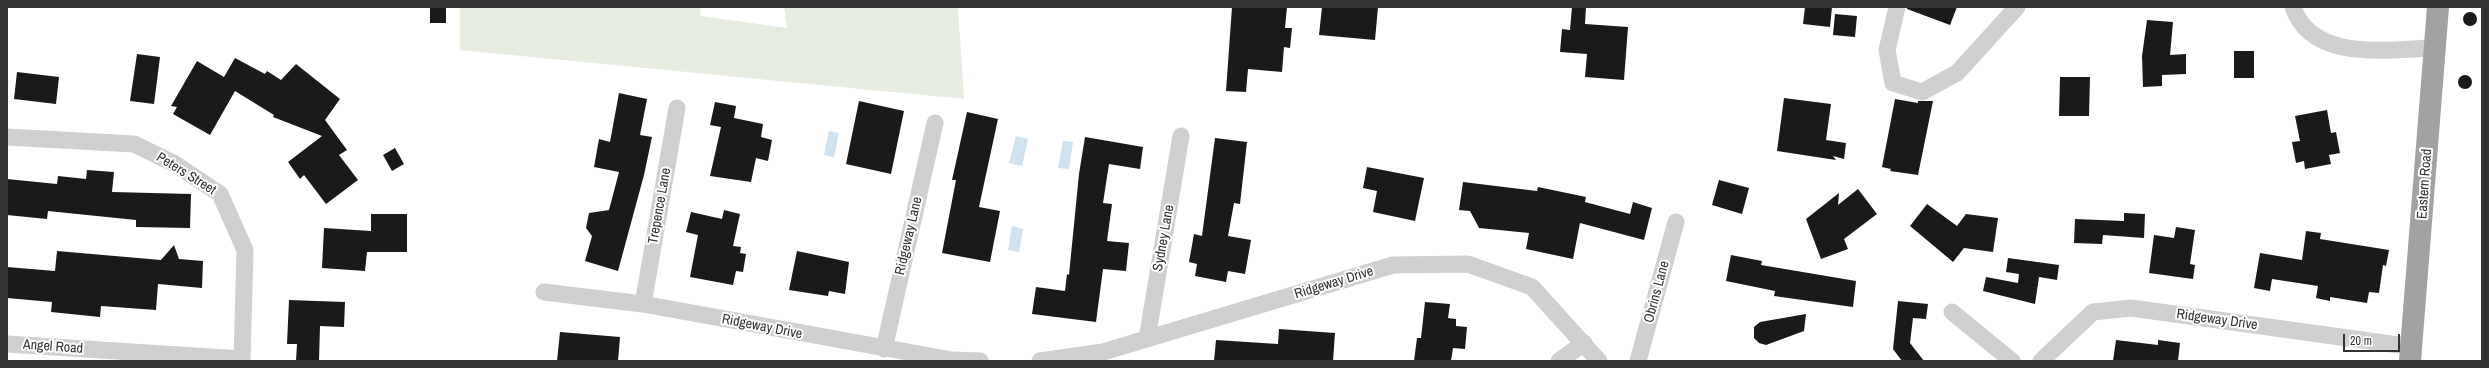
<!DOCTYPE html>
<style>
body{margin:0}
#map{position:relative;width:2489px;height:368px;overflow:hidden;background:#fff;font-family:"Archivo Narrow",sans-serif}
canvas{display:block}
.frame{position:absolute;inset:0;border:8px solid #333;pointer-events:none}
.scale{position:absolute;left:2343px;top:334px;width:57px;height:18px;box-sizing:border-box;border:2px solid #333;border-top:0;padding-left:5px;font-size:12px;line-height:14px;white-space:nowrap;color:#333;-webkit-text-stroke:3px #fff;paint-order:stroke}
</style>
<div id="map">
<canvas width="2489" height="368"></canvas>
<div class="frame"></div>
<div class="scale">20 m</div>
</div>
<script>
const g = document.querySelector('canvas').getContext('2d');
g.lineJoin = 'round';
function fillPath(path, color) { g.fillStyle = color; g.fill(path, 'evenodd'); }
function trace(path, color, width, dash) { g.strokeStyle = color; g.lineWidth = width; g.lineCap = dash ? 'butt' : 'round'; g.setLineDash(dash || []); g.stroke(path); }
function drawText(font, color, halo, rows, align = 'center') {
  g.font = font + ' "Archivo Narrow",sans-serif'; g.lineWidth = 4; g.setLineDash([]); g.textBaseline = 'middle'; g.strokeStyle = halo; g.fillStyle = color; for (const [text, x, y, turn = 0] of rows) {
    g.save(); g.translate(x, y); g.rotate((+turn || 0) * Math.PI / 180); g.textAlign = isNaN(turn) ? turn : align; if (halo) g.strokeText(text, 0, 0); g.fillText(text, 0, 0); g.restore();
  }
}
const green = new Path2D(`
 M 460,7 L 700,7 L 701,16 L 787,28 L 784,7 L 958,7 L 964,99 L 460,50 Z`);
const water = new Path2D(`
 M 829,131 L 839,133 L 834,157 L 824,155 Z
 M 1016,136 L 1028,139 L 1022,166 L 1009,163 Z
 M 1063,141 L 1073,142 L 1069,169 L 1058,168 Z
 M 1012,226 L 1023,229 L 1019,252 L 1008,250 Z`);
const building = new Path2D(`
 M 430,7 L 446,7 L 446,23 L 430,23 Z
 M 1232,7 L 1287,7 L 1285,28 L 1292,28 L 1290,48 L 1284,47 L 1282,72 L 1248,69 L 1246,92 L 1226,91 Z
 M 1322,7 L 1378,7 L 1375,40 L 1319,35 Z
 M 1572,7 L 1586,7 L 1585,24 L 1628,27 L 1624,80 L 1585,77 L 1587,54 L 1560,52 L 1562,29 L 1570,30 Z
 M 1805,7 L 1832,7 L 1830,27 L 1803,24 Z
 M 1907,7 L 1957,7 L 1950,25 L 1907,9 Z
 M2463 19a7 7 0 1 1 14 0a7 7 0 1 1-14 0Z
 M 1835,14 L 1857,16 L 1855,37 L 1833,35 Z
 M 2147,20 L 2173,22 L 2170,55 L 2186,54 L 2186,74 L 2162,75 L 2162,86 L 2143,87 L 2142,56 Z
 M 2234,51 L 2254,51 L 2254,78 L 2234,78 Z
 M 137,54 L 160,57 L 154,104 L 130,101 Z
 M 235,58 L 265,74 L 267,71 L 281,80 L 296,64 L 340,99 L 325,120 L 347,150 L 339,155 L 358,180 L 326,204 L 304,175 L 300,179 L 288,162 L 322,136 L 273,117 L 274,115 L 235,91 L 210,135 L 173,114 L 177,107 L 171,106 L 197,61 L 224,77 Z
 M 17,72 L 59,77 L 56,104 L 14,99 Z
 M2458 82a7 7 0 1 1 14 0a7 7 0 1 1-14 0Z
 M 2060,77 L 2090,77 L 2089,116 L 2059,116 Z
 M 619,93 L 647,99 L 640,135 L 652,137 L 644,175 L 618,271 L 585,261 L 592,236 L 586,228 L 589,213 L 609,210 L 619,172 L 594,167 L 599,139 L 610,142 Z
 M 1784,98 L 1831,104 L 1826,140 L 1846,143 L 1844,159 L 1833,156 L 1836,160 L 1777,151 Z
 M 1895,99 L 1918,103 L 1918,101 L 1933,101 L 1918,175 L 1890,171 L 1891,169 L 1882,167 Z
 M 859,101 L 904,111 L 891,174 L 846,164 Z
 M 715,102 L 736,106 L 734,118 L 763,124 L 761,137 L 772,140 L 768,161 L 756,158 L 751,182 L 710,176 L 721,127 L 710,125 Z
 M 2327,110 L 2331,133 L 2336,132 L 2340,153 L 2329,155 L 2331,164 L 2305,169 L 2304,161 L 2296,163 L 2292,142 L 2300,141 L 2295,116 Z
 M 967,112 L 998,119 L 979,207 L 1000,211 L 990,262 L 942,253 L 956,180 L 952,180 Z
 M 1085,137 L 1143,147 L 1140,169 L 1109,164 L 1103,203 L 1112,204 L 1107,241 L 1129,243 L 1126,271 L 1103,269 L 1096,322 L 1032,314 L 1036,287 L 1065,291 L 1067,274 L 1069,275 L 1079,174 Z
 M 1215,138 L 1247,142 L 1240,204 L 1234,203 L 1228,236 L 1251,240 L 1245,274 L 1228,271 L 1226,282 L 1195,276 L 1197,264 L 1189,262 L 1194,234 L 1202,236 Z
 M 395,148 L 404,164 L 392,171 L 383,155 Z
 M 1367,167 L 1424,178 L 1415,221 L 1373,212 L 1377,191 L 1363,188 Z
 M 87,170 L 114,172 L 112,192 L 191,194 L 190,228 L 136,227 L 136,220 L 48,211 L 47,219 L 7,215 L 7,179 L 57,184 L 58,176 L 86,179 Z
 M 1719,180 L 1749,188 L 1742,214 L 1712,205 Z
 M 1463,182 L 1537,191 L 1538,187 L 1586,197 L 1585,202 L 1630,214 L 1633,202 L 1652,208 L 1644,240 L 1580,223 L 1573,259 L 1526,249 L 1529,233 L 1479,228 L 1470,211 L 1459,210 Z
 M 1858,189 L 1877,214 L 1844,239 L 1848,249 L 1821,259 L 1806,219 L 1839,193 L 1838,205 Z
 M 1927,204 L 1957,226 L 1966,214 L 1998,218 L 1993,252 L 1964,248 L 1953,262 L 1910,226 Z
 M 724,210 L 740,214 L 733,246 L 741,247 L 740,253 L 746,254 L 743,272 L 736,271 L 733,285 L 690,277 L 698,235 L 686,232 L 691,212 L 722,219 Z
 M 2124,213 L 2145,214 L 2144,238 L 2103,235 L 2102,244 L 2074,243 L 2075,219 L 2124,221 Z
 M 371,214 L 407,214 L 407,252 L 367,252 L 365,271 L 322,268 L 324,228 L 371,231 Z
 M 2176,227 L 2195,230 L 2190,264 L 2195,265 L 2193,279 L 2149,273 L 2154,235 L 2174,238 Z
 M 2306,231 L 2321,233 L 2320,239 L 2389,250 L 2386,266 L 2383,265 L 2379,293 L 2369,292 L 2367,303 L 2330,297 L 2330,301 L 2316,298 L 2318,286 L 2272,279 L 2270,291 L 2254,288 L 2260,253 L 2302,260 Z
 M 174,245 L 179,259 L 203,261 L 202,288 L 158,284 L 156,310 L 101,306 L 100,317 L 51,312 L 52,302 L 7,298 L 7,267 L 55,271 L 57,251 L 161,260 Z
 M 797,251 L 849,262 L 845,294 L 829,291 L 828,296 L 789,290 Z
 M 1731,255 L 1762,261 L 1761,265 L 1856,281 L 1853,307 L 1774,296 L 1775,291 L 1726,281 Z
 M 2008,258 L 2059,265 L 2057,280 L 2039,277 L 2035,304 L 1983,291 L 1986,277 L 2018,283 L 2019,274 L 2006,272 Z
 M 289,300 L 345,302 L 344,327 L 320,326 L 319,361 L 296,361 L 297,344 L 287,344 Z
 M 1898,301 L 1928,304 L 1926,319 L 1913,318 L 1910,343 L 1924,361 L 1902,361 L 1893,349 Z
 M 1425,302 L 1450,304 L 1448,318 L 1456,319 L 1456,326 L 1467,327 L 1465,349 L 1453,348 L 1451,361 L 1414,361 L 1417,338 L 1421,338 Z
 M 1806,314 L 1804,331 L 1766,345 L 1759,343 L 1754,338 L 1754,327 L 1760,322 Z
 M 1279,329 L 1335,333 L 1333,361 L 1214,361 L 1216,340 L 1278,344 Z
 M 560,332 L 620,337 L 618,361 L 557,361 Z
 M 2116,340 L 2158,345 L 2158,340 L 2180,343 L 2178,361 L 2113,361 Z`);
const minor = new Path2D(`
 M 1897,7 L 1887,50 L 1893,83 L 1922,92 L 1957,73 L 2017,7
 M 2293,7 C 2312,63 2390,49 2435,48
 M 7,137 L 134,144 L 175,164 L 220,194 L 245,250 L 242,361
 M 544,292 L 643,304 L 952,360 L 980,361
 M 643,304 L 677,108
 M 1952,312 L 2012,361
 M 1147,339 L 1181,136
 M 7,344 L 242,359
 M 884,349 L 935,123
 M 1040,361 L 1103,352 L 1393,265 L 1468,264 L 1532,287 L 1599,361
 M 1559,361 L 1584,343
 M 1638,361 L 1676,222
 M 2041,361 L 2093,312 L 2131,308 L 2413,347`);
const trunk = new Path2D(`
 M 2410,361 L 2438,7`);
const streetNames = [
 ["Peters Street",186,174,32],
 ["Eastern Road",2425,184,-86],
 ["Trepence Lane",660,206,-80],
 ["Ridgeway Lane",909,236,-77],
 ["Sydney Lane",1164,238,-80],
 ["Ridgeway Drive",1334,283,-17],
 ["Obrins Lane",1657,292,-75],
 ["Ridgeway Drive",2217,320,8],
 ["Ridgeway Drive",762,327,11],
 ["Angel Road",53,347,4]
];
fillPath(green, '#e6ecdf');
fillPath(water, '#cfe2ee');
fillPath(building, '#1a1a1a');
trace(minor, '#d0d0d0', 17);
trace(trunk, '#a2a2a2', 22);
drawText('14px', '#333', '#fff', streetNames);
</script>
